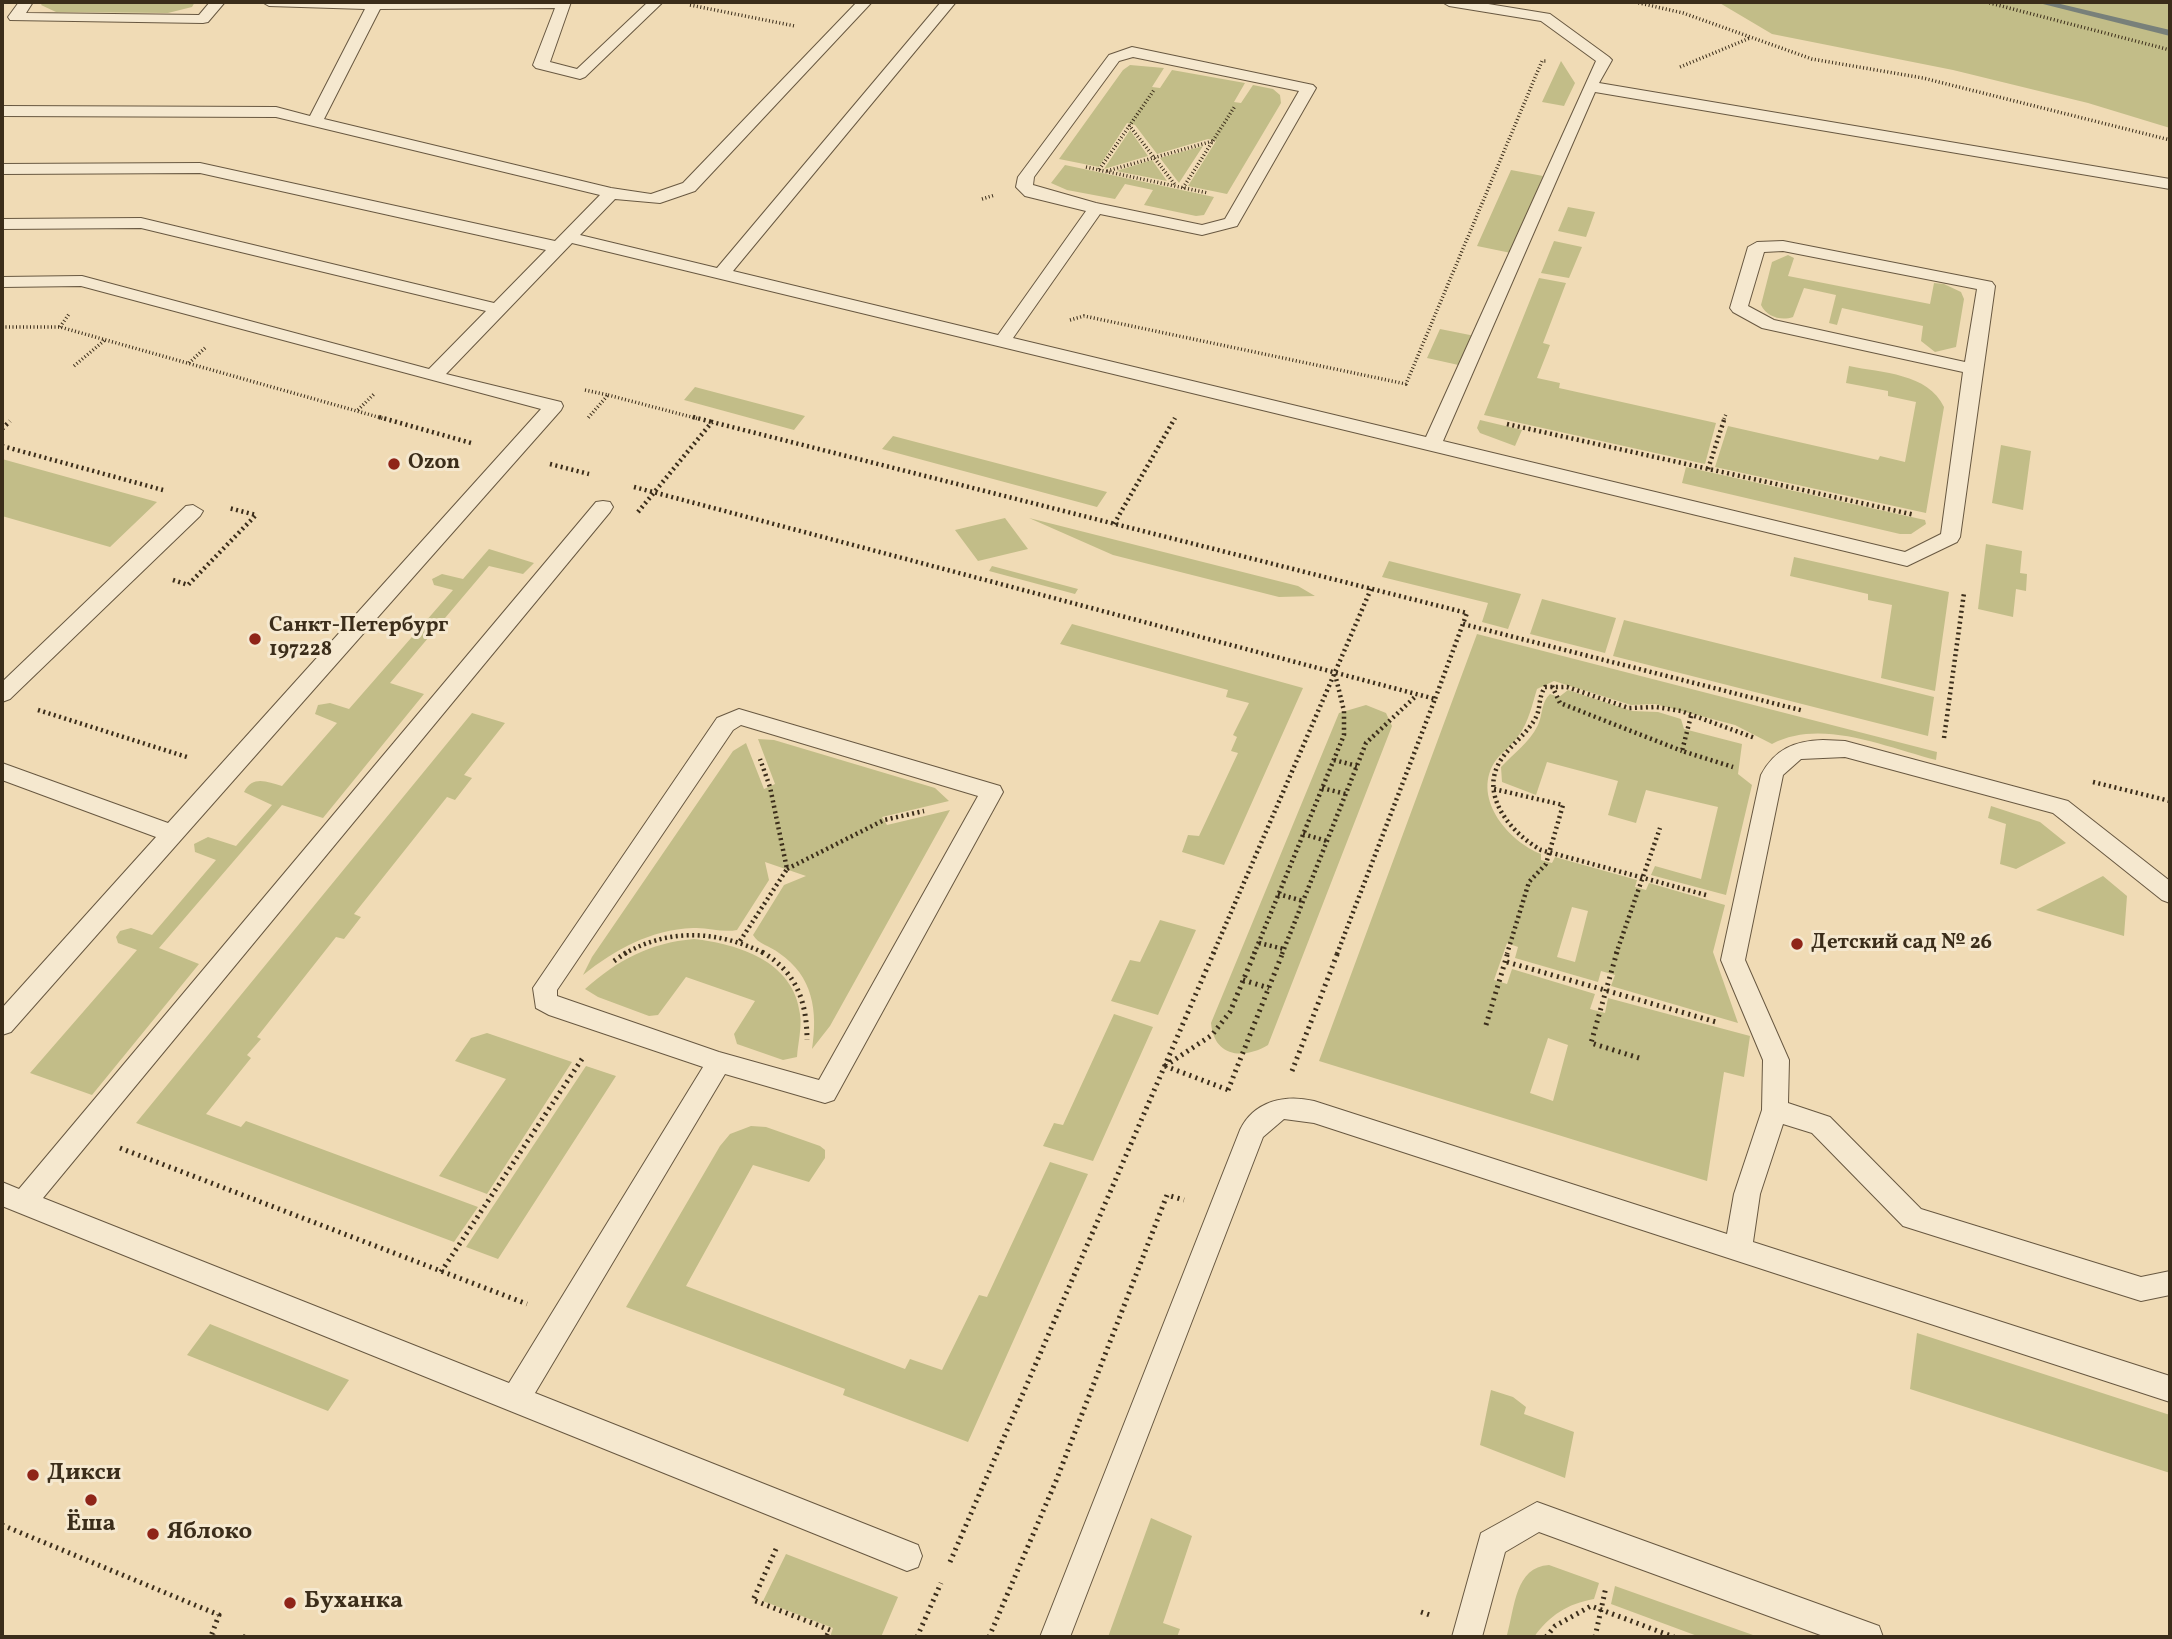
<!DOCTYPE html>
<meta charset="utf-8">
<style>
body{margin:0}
#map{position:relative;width:2172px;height:1639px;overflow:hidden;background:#f0dbb5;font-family:Vollkorn,serif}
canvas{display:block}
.frame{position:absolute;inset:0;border:4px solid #3b2d1a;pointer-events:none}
</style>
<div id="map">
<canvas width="2172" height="1639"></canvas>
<div class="frame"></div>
</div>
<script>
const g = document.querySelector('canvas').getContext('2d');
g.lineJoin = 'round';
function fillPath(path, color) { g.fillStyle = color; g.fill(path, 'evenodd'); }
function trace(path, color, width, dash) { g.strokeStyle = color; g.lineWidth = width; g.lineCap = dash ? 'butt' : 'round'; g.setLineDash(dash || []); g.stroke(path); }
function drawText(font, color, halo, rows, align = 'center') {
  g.font = font + ' Vollkorn,serif'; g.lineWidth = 6; g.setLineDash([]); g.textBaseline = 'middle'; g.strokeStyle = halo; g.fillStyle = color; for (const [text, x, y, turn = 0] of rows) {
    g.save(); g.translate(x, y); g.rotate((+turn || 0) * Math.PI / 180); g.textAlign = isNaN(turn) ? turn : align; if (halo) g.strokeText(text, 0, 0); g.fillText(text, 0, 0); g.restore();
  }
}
const green = new Path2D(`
 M 43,2 L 195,2 L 192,7 L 168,13 L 56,12 L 41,5 Z
 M 1718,2 L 2170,2 L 2170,128 L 2088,103 L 1953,70 L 1772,34 Z
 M 1561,61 L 1575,83 L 1564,106 L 1542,102 Z
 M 1130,65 L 1164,68 L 1152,87 L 1160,88 L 1172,70 L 1245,83 L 1234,102 L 1241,103 L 1253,85 L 1273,89 L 1280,95 L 1281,103 L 1227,194 L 1188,186 L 1216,141 L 1208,139 L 1157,154 L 1135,125 L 1127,123 L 1099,167 L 1059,159 L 1123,70 Z
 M 1130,130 L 1148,156 L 1104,169 Z
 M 1203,146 L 1179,183 L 1160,158 Z
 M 1152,160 L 1167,181 L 1116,171 Z
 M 1065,165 L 1214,197 L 1204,215 L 1196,216 L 1144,205 L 1153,190 L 1125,184 L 1115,199 L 1067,190 L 1051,183 Z
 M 1511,170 L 1543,176 L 1511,253 L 1477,246 Z
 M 1568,207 L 1595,212 L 1586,237 L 1558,231 Z
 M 1554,241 L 1582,247 L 1569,278 L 1541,273 Z
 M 1788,255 L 1794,258 L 1788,276 L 1930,304 L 1934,283 L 1944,284 L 1961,292 L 1964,299 L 1956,347 L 1935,352 L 1921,341 L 1923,326 L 1842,308 L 1837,325 L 1829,323 L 1836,295 L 1804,288 L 1793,317 C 1781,321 1767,317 1761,305 L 1772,262 Z
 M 1539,278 L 1566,283 L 1543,343 L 1550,345 L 1537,378 L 1560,383 L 1559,388 L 1716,423 L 1705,464 L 1484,415 Z
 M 1440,329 L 1475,336 L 1463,366 L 1427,358 Z
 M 1849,366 C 1882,373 1928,373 1944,407 L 1926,513 L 1715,467 L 1728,426 L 1878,460 L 1880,456 L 1905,462 L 1916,402 L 1888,396 L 1888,391 L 1846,383 Z
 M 695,387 L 805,416 L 794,430 L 684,400 Z
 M 1480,420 L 1522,430 L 1515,446 L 1480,433 L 1477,428 Z
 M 893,436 L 1107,492 L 1097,507 L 882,449 Z
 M 2001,445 L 2031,451 L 2023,510 L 1992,503 Z
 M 2,459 L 157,502 L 110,547 L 2,516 Z
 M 1686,467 L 1925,520 L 1926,524 L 1911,534 L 1900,534 L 1682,483 Z
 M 1005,518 L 1028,549 L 978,561 L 955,530 Z
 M 1029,518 L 1298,586 L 1315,596 L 1279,597 L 1113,555 Z
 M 1986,544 L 2022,551 L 2020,573 L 2027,574 L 2026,591 L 2016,589 L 2013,617 L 1978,609 Z
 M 489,549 L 534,563 L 523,574 L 489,566 L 390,683 L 424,694 L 323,818 L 282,805 L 159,948 L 199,964 L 92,1095 L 30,1073 L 137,950 L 118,943 L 116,937 L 120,931 L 131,928 L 152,935 L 216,860 L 195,852 L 194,844 L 208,837 L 236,846 L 272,805 L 244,792 C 253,775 267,782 282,786 L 337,723 L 315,714 L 318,705 L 330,703 L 349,709 L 453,590 L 434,585 L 432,579 L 442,574 L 463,579 Z
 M 1794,557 L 1949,592 L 1935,691 L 1881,678 L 1892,605 L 1868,600 L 1868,594 L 1790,576 Z
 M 1389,561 L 1521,594 L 1508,629 L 1482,622 L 1488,603 L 1382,577 Z
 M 992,566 L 1078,589 L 1075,594 L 989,571 Z
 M 1542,599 L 1616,618 L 1605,653 L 1530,634 Z
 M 1624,620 L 1934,697 L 1928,736 L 1613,656 Z
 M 1072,624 L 1303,688 L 1224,865 L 1182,852 L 1188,835 L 1199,836 L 1238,753 L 1231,751 L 1237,737 L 1233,735 L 1249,703 L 1226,697 L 1228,690 L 1060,644 Z
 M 1477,634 L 1937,752 L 1936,760 C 1885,747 1821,718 1772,744 L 1735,725 L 1655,704 L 1631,705 L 1554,681 L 1537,689 C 1532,705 1529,721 1519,735 C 1512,746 1500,753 1494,763 C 1472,800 1510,842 1541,854 L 1541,860 L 1552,863 L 1555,857 L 1637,880 L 1635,887 L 1646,890 L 1649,883 L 1725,905 L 1713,952 L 1738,1023 L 1611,986 L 1615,975 L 1601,971 L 1598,982 L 1515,958 L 1518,947 L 1507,943 L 1494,980 L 1507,984 L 1512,969 L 1595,994 L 1590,1009 L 1605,1013 L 1608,998 L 1750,1036 L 1744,1077 L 1724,1072 L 1707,1181 L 1319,1061 ZM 1572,907 L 1588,911 L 1575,962 L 1557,957 ZM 1548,1038 L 1568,1045 L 1553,1101 L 1530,1093 Z
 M 1568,690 L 1632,711 L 1658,712 L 1681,719 L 1684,729 L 1742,744 L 1738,774 L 1752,785 L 1726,895 L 1651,875 L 1655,866 L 1701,879 L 1718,807 L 1646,790 L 1636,823 L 1608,815 L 1618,781 L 1547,762 L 1536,795 L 1502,782 L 1501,767 C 1514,753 1529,743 1538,725 C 1543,714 1541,702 1550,694 L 1559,697 Z
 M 1366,705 L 1386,713 L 1392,726 L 1268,1045 C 1243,1060 1214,1057 1211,1023 L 1339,713 Z
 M 472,713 L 505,723 L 464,775 L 472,778 L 455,800 L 447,797 L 354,914 L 361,917 L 344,939 L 336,937 L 257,1037 L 261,1039 L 247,1055 L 251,1058 L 206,1114 L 241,1127 L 246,1121 L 478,1207 L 454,1242 L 136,1123 Z
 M 758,739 L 774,740 L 935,788 L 949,801 L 882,817 L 887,825 L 950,810 L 830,1026 L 812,1049 C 818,1011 813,976 779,953 C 770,946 758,944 753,935 L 784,885 L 806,876 L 765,862 L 769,880 L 737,930 C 722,933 708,927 693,928 C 650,930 616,949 583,975 L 592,957 L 733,751 L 746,743 L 764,789 L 775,784 Z
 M 1991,806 L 2040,822 L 2066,843 L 2016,869 L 2000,864 L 2006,824 L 1988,818 Z
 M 2103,876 L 2127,896 L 2124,936 L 2036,910 Z
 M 1160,920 L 1196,930 L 1158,1015 L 1111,1001 L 1130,960 L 1140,962 Z
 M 694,939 C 738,944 794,961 800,1014 C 802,1028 798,1043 797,1057 L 783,1060 L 737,1044 L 734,1034 L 755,1001 L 686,977 L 658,1015 L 649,1016 L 598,997 L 585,989 C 618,960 649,943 694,939 Z
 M 1114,1014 L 1153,1027 L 1093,1161 L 1043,1146 L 1054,1123 L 1063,1125 Z
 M 487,1033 L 572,1062 L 487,1194 L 439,1176 L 506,1079 L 455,1061 L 471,1038 Z
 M 586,1066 L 616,1076 L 498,1259 L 466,1247 Z
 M 751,1126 L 766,1127 L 820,1146 L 825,1150 L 825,1158 L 809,1182 L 753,1165 L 686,1286 L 905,1369 L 910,1359 L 942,1370 L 979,1295 L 987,1297 L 1050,1162 L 1088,1174 L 968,1442 L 843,1395 L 845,1389 L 626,1307 L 720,1146 L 730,1134 Z
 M 210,1324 L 349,1380 L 328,1411 L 187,1355 Z
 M 1917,1333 L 2170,1415 L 2170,1473 L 1910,1389 Z
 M 1491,1390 L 1513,1397 L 1526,1407 L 1524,1414 L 1574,1432 L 1565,1478 L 1480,1445 Z
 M 1151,1518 L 1192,1536 L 1163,1623 L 1180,1629 L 1177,1637 L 1108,1637 Z
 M 786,1554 L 898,1597 L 881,1637 L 830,1637 L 833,1628 L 763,1601 Z
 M 1549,1565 L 1599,1583 L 1594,1599 C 1567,1604 1550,1615 1534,1637 L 1507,1635 C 1515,1607 1515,1567 1549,1565 Z
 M 1615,1586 L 1753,1635 L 1753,1637 L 1700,1637 L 1611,1604 Z`);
const stream = new Path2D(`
 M 2035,2 L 2052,2 L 2170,30 L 2170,36 Z`);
const pathFar2 = new Path2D(`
 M 1635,2 L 1683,13 L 1812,59 L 1923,78 L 2170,140
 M 1986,2 L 2170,50
 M 690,5 L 795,26
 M 1680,67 L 1750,38
 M 1129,125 L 1176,186
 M 1086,167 L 1099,170 L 1154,90
 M 1099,170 L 1208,193
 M 1107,171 L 1213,141
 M 1183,188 L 1235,106
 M 982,199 L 995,195
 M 1070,320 L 1084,316 L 1406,384 L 1542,61 L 1546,61
 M 2,327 L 60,327 L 385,419
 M 60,327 L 69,314
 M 189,363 L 206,347
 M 74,366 L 105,340
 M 585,390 L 608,395 L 588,418
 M 608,395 L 699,419
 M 358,410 L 374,394
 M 1724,419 L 1726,414`);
const pathFar1 = new Path2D(`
 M 379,417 L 471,443
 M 693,417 L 712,422
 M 1507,424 L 1915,515
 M 2,429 L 10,421
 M 2,446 L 163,490
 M 550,464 L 589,474
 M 1708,469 L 1725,417
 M 634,487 L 1435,699 L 1337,954
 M 638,512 L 712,422 L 1467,613 L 1435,699
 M 1114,524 L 1175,418
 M 173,580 L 188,585 L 256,515 L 229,508
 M 1463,624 L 1804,711
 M 1552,686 L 1560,703 L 1682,751
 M 38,710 L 190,758
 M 1691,716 L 1682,751 L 1733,767
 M 1944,738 L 1964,593
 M 1334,760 L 1357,766
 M 2093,782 L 2170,801
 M 1322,788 L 1346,794
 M 1494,789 L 1563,805 L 1546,864 L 1529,882 L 1507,954
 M 1303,834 L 1327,841
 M 787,869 L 884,820 L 924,811
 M 1278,894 L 1303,901
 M 1706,895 L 1541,850 C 1514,835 1481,799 1498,765 C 1507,747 1527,735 1536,717 C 1541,707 1538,698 1545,687 L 1567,687 L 1629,708 L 1656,707 L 1681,711 L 1755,738
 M 740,941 L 787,869 L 770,787 L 760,759
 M 1259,943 L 1284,949
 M 624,954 C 671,927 719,931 766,954
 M 1213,954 L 1371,589
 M 1254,954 L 1344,735 L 1344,711 L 1335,674
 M 1282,954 L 1366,743 L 1417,695
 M 1616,954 L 1660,828`);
const path = new Path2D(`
 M 762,952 C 797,972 807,1003 807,1040
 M 1617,952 L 1591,1043 L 1639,1058
 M 614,961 L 627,952
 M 1507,962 L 1716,1022
 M 1243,980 L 1269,988
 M 1486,1025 L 1508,952
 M 1165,1066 L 1212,1035 L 1230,1012 L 1255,952
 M 1165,1066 L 1231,1091
 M 1292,1071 L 1338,952
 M 1228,1090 L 1283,952
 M 120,1148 L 527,1304
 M 441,1272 L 582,1059
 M 2,1525 L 219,1615 L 211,1636 L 215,1637
 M 776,1549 L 753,1600 L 830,1630 L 826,1637
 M 950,1562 L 1214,952
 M 1421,1612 L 1430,1615
 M 245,1637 L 247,1633
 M 917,1637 L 941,1583
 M 989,1637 L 1056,1481 L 1167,1195 L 1184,1200
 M 1546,1637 L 1555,1626 L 1591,1606 L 1674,1637
 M 1595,1637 L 1606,1587`);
const service = new Path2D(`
 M 19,2 L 33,2 L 26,13 L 199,15 L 210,2 L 225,2 L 208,22 L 203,23 L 10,20 L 8,17 Z
 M 262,2 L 571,2 L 550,62 L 577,69 L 648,2 L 663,2 L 585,77 L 580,79 L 536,68 L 533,65 L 555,8 L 380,9 L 324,119 L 611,188 L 651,194 L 683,183 L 857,2 L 872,2 L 695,191 L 660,203 L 615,199 L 580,235 L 717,268 L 941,2 L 956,2 L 733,271 L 998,335 L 1086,211 L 1025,196 L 1016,187 L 1018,177 L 1109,55 L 1132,47 L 1313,85 L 1316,88 L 1237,226 L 1202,235 L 1100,214 L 1013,338 L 1426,437 L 1596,61 L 1541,21 L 1449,6 L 1442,2 L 1476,2 L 1550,14 L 1609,57 L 1612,60 L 1599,83 L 2170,179 L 2170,189 L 1595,92 L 1443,441 L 1905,552 L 1941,534 L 1963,372 L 1762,328 L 1733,312 L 1730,308 L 1748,247 L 1757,242 L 1783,241 L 1992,282 L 1995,286 L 1960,537 L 1957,542 L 1907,566 L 572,243 L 446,374 L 561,402 L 563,406 L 561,410 L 11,1032 L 2,1035 L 2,1008 L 156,837 L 2,780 L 2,763 L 168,823 L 541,409 L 81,286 L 2,287 L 2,277 L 82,276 L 429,369 L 486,311 L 141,228 L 2,229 L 2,219 L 141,218 L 494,303 L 546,250 L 200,173 L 2,174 L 2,164 L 200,163 L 555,241 L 600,195 L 276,117 L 2,116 L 2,106 L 276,107 L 310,116 L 365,9 L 269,6 ZM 1133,57 L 1299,91 L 1225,219 L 1202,225 L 1096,203 L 1033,185 L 1034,177 L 1119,61 ZM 1783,251 L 1977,289 L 1965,362 L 1774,320 L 1748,306 L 1764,252 Z
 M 603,501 L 610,502 L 613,507 L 610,512 L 43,1198 L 509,1383 L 703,1067 L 549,1015 L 536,1008 L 533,988 L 717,718 L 739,709 L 1000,786 L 1003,792 L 834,1100 L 825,1103 L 725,1074 L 535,1393 L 918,1545 L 922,1556 L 918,1567 L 907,1571 L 2,1206 L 2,1182 L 19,1189 L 596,502 ZM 741,725 L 978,796 L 819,1080 L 719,1052 L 557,996 L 557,990 L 733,730 Z
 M 193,505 L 203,511 L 200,516 L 10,699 L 2,702 L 2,682 L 186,506 Z
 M 1823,740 L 1845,741 L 2068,801 L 2170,881 L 2170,903 L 2162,900 L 2053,813 L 1845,757 L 1801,759 L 1783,775 L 1745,960 L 1789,1060 L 1788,1103 L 1830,1117 L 1921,1209 L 2141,1277 L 2170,1271 L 2170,1295 L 2141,1301 L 1903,1226 L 1812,1133 L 1783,1124 L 1760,1194 L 1753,1242 L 2170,1376 L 2170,1402 L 1314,1123 L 1284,1119 L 1263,1137 L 1070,1637 L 1040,1637 L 1240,1130 C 1254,1101 1285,1094 1314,1101 L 1727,1234 L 1734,1194 L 1762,1110 L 1763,1060 L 1721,960 L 1761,775 C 1775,749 1794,741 1823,740 Z
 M 1537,1502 L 1868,1622 L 1879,1626 L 1883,1637 L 1826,1637 L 1539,1532 L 1505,1552 L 1482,1637 L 1452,1637 L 1481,1533 Z`);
const markers = [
 [394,464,7,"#8f2418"],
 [255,639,7,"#8f2418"],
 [1797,944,7,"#8f2418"],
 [33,1475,7,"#8f2418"],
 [91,1500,7,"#8f2418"],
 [153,1534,7,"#8f2418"],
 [290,1603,7,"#8f2418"]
];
const poiNames = [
 ["Ozon",408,464],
 ["Санкт-Петербург",269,627],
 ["197228",269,651],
 ["Детский сад № 26",1811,944]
];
const nearPoinames = [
 ["Дикси",47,1475],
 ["Ёша",91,1526,"center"],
 ["Яблоко",167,1534],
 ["Буханка",304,1603]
];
fillPath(green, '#c2bd88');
fillPath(stream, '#78807a');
trace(service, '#685841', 2);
trace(pathFar2, '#3b2d1a', 3.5, [1, 2.5]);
trace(pathFar1, '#3b2d1a', 4.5, [2, 3.5]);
trace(path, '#3b2d1a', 5, [2, 4.5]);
fillPath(service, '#f5e8cf');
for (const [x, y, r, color] of markers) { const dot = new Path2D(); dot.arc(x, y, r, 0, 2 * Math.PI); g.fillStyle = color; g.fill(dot); trace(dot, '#f5e8cf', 2.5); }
drawText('bold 21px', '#3b2d1a', '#f5e8cf', poiNames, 'left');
drawText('bold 24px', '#3b2d1a', '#f5e8cf', nearPoinames, 'left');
</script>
